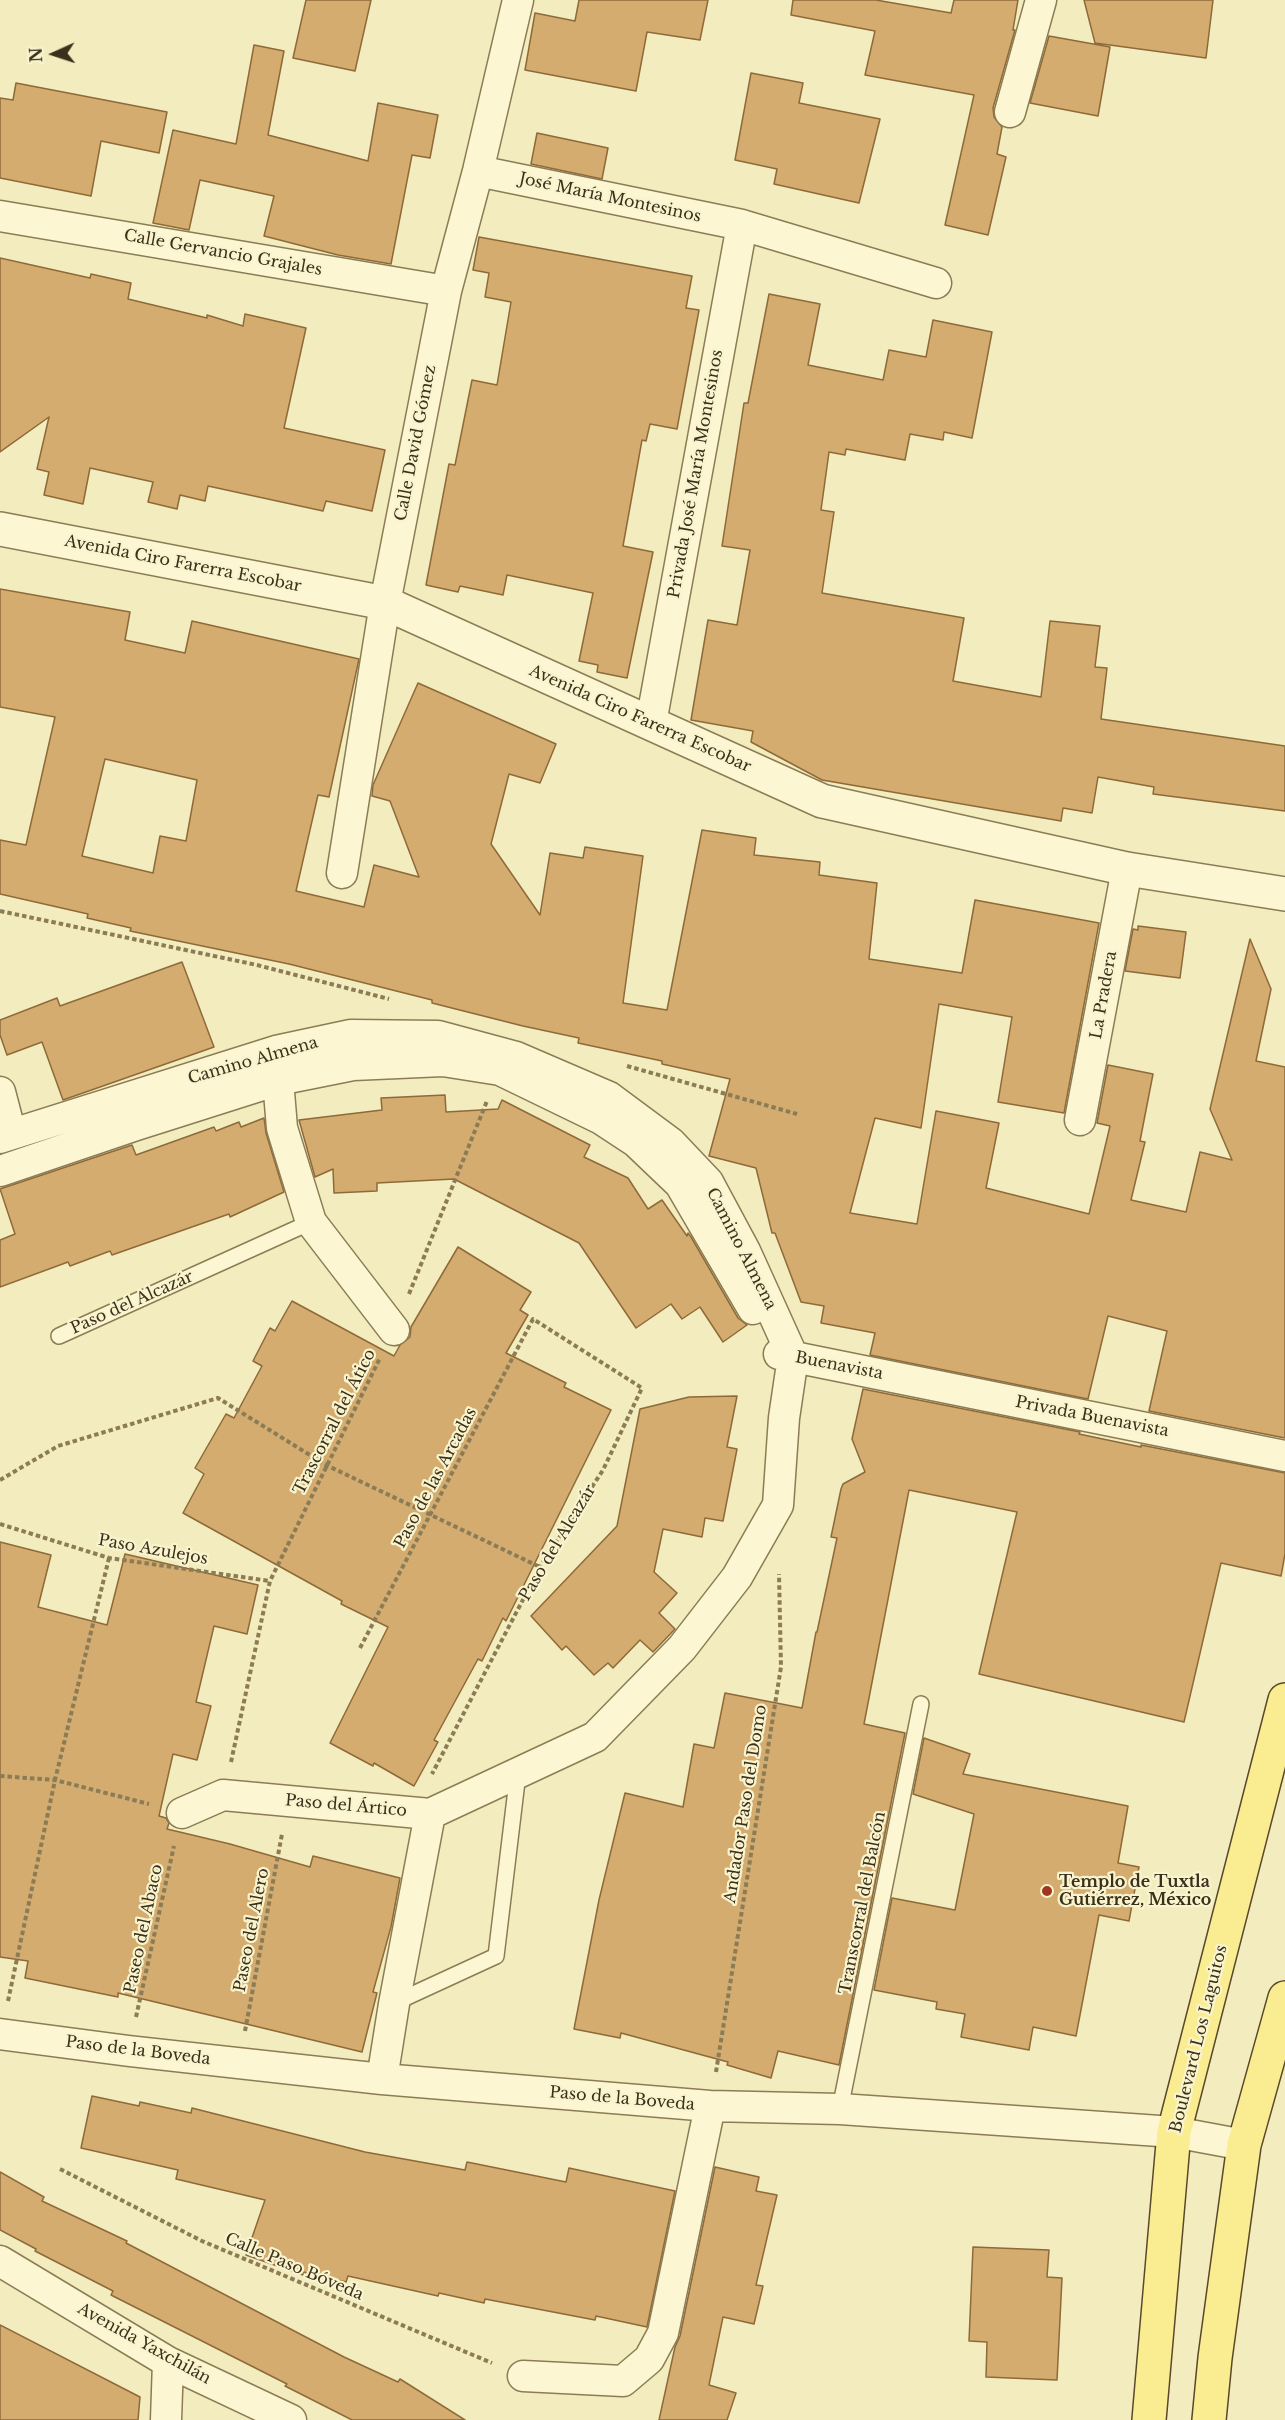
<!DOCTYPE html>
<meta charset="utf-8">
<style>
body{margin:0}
#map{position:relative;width:1285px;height:2420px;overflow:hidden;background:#f2ecbe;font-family:"Libre Baskerville",serif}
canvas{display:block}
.north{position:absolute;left:24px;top:24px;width:60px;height:60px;-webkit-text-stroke:4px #f9f4ce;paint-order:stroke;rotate:267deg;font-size:16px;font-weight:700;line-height:24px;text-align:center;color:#3a301b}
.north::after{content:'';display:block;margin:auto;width:21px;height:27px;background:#3a301b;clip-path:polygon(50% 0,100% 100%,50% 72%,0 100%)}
</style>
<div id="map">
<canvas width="1285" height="2420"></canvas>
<div class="north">N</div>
</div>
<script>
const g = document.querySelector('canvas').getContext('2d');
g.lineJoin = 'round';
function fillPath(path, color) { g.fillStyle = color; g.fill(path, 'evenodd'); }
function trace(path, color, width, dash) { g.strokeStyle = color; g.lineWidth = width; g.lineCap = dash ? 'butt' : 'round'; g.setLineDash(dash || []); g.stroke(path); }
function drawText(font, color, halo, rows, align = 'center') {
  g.font = font + ' "Libre Baskerville",serif'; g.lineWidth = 4.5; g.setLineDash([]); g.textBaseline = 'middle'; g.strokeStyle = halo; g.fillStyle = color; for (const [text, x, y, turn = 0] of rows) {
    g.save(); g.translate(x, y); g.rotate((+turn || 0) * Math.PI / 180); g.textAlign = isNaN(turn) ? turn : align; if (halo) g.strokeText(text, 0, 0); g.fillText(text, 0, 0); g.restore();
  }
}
const building = new Path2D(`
 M 306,0 L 371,0 L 355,71 L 293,58 Z
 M 579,0 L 708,0 L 700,40 L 647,32 L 636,91 L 525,70 L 535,13 L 575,21 Z
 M 793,0 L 876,0 L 951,13 L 954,0 L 1018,0 L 1013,30 L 1015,30 L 993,108 L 994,117 L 1002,127 L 997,154 L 1006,157 L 988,235 L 945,225 L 974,95 L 865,75 L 875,31 L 791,15 Z
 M 1084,0 L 1213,0 L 1206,58 L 1095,43 Z
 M 1049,36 L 1110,47 L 1098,116 L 1030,103 Z
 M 254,45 L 284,51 L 268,135 L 368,161 L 378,103 L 438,115 L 430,158 L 412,155 L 391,264 L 338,255 L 264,236 L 274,196 L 200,180 L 189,230 L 153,223 L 173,130 L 236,144 Z
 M 751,73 L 803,83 L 799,103 L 880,119 L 859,203 L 774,184 L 777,169 L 735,160 Z
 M 16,83 L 167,112 L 159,153 L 101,141 L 91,196 L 0,178 L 0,98 L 13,100 Z
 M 537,133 L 608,148 L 602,179 L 531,164 Z
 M 479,237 L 692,276 L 686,308 L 699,310 L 677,429 L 650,424 L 646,441 L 642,440 L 623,546 L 653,552 L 627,678 L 597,672 L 598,665 L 579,661 L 593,593 L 507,575 L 503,595 L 460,586 L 458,592 L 426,585 L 449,464 L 455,465 L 472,380 L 497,385 L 511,302 L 485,297 L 489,273 L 473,270 Z
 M 0,258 L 90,278 L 91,274 L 131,283 L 128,299 L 207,318 L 207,315 L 243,326 L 245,314 L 306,328 L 284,428 L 385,450 L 372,511 L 326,501 L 323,511 L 208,486 L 205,501 L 180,495 L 177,509 L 148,502 L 153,482 L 90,468 L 83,504 L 44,495 L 49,472 L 37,469 L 49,417 L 0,452 Z
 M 769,294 L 820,304 L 808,365 L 883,380 L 889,350 L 926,357 L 933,320 L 992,332 L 972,438 L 944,432 L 943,440 L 910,434 L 905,460 L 846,449 L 845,455 L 829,452 L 821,510 L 834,512 L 822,593 L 964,618 L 953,681 L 1041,697 L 1050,621 L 1100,626 L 1095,667 L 1107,668 L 1101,719 L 1285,746 L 1285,811 L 1153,794 L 1154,787 L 1098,777 L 1092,813 L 1063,808 L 1061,821 L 822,780 L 751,742 L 753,731 L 691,720 L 708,620 L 737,625 L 750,550 L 722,546 L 744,403 L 748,403 Z
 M 0,589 L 130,612 L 125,640 L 185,653 L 192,621 L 359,659 L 329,797 L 318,795 L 296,891 L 364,907 L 374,865 L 419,877 L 390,801 L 372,796 L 373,785 L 418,683 L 556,744 L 540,783 L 509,774 L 491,844 L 540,915 L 550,853 L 583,858 L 585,847 L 643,856 L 623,1003 L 667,1010 L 702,830 L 756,838 L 754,855 L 820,862 L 819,875 L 877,883 L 869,959 L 962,973 L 975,900 L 1099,923 L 1064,1113 L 998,1102 L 1012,1017 L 939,1004 L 921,1128 L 875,1118 L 850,1213 L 917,1224 L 936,1111 L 999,1123 L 986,1188 L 1089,1214 L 1110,1126 L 1097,1123 L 1108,1065 L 1153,1074 L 1140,1141 L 1145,1142 L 1131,1200 L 1186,1212 L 1200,1152 L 1232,1160 L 1210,1109 L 1250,939 L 1271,989 L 1256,1061 L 1285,1067 L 1285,1438 L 1149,1411 L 1167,1331 L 1108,1316 L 1088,1399 L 870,1355 L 875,1333 L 821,1323 L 824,1306 L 801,1302 L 775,1233 L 772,1233 L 756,1168 L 709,1156 L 730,1079 L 662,1064 L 662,1061 L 578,1043 L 579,1038 L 523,1026 L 432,1003 L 432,1000 L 289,964 L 130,931 L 131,928 L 87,918 L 88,914 L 0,894 L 0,840 L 26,845 L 55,717 L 0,707 ZM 105,759 L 197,780 L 186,841 L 160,836 L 153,873 L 82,856 Z
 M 1138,926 L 1186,932 L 1180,978 L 1125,971 L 1133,929 L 1138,930 Z
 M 182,962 L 214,1047 L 63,1100 L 42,1042 L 7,1055 L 0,1035 L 0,1020 L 57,998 L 60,1006 Z
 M 445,1095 L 446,1112 L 498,1109 L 502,1100 L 590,1145 L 584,1157 L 628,1178 L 648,1209 L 662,1200 L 687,1236 L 688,1233 L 691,1237 L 738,1318 L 747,1325 L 723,1342 L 700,1307 L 682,1319 L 671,1304 L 636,1328 L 579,1243 L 454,1179 L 377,1183 L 377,1191 L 334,1193 L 333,1169 L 315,1177 L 299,1120 L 382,1110 L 381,1098 Z
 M 264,1118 L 266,1133 L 284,1192 L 230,1217 L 229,1214 L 112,1255 L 110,1251 L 70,1266 L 68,1262 L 0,1287 L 0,1240 L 15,1234 L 0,1189 L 132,1145 L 136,1155 L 214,1127 L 216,1131 L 239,1122 L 241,1127 Z
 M 458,1247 L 531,1292 L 520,1310 L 528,1315 L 506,1353 L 566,1383 L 564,1387 L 611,1410 L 506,1621 L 503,1618 L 482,1661 L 478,1659 L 434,1740 L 438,1742 L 414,1786 L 374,1763 L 373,1766 L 330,1743 L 388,1627 L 341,1604 L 342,1601 L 183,1513 L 204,1474 L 195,1468 L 226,1414 L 234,1418 L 262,1366 L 253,1361 L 270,1328 L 275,1331 L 292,1301 L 394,1356 L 400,1345 L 410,1337 L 411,1327 Z
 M 863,1389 L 1080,1432 L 1079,1434 L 1141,1447 L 1141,1445 L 1285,1473 L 1285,1554 L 1281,1576 L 1221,1563 L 1184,1722 L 979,1674 L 1017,1512 L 909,1490 L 864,1724 L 905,1733 L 839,2065 L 778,2051 L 771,2078 L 727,2065 L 728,2062 L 621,2033 L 620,2038 L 574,2029 L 599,1900 L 625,1793 L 683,1807 L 694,1744 L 714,1748 L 725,1693 L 802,1708 L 816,1632 L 817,1632 L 837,1538 L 831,1537 L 841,1489 L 843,1484 L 865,1472 L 852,1439 Z
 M 737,1396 L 727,1447 L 737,1449 L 723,1521 L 705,1518 L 702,1537 L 663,1529 L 654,1572 L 677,1593 L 659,1613 L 675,1629 L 653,1652 L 640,1640 L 613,1668 L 608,1663 L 594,1675 L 566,1646 L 562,1650 L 531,1616 L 617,1526 L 640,1409 L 689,1397 Z
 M 0,1542 L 51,1555 L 38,1607 L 107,1625 L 125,1554 L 258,1585 L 247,1634 L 214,1626 L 196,1702 L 211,1706 L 197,1760 L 173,1754 L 159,1816 L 166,1818 L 169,1823 L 167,1829 L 230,1844 L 310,1867 L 313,1856 L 400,1878 L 391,1927 L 373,1992 L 377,1993 L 362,2052 L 118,1993 L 118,1997 L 25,1978 L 28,1961 L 0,1957 Z
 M 924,1738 L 970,1754 L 963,1774 L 1128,1806 L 1118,1863 L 1139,1867 L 1129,1921 L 1099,1915 L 1076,2036 L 1033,2027 L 1029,2050 L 961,2037 L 965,2014 L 936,2009 L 937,2002 L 874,1990 L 892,1898 L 955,1910 L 974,1814 L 913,1794 Z
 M 92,2096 L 139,2106 L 140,2102 L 191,2113 L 192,2108 L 365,2152 L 465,2170 L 467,2162 L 566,2182 L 569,2168 L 675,2191 L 647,2327 L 596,2316 L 595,2320 L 485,2299 L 484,2303 L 439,2293 L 438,2296 L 348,2276 L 346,2282 L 303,2272 L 303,2275 L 246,2255 L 265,2200 L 176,2179 L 178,2170 L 81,2148 Z
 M 715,2167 L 759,2177 L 756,2191 L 777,2195 L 756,2285 L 763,2286 L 754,2324 L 723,2317 L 709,2385 L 736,2393 L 727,2420 L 659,2420 L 675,2347 L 680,2336 Z
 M 0,2172 L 44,2197 L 42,2201 L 127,2241 L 126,2243 L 344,2357 L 398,2382 L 400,2379 L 465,2420 L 352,2420 L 285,2386 L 287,2384 L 111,2295 L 113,2291 L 35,2251 L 36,2249 L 0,2230 Z
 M 973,2247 L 1049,2250 L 1047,2277 L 1062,2278 L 1057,2380 L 986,2377 L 987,2342 L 969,2341 Z
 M 0,2325 L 140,2397 L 138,2420 L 0,2420 Z`);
const path = new Path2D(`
 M 0,911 L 257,965 L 389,999
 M 627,1066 L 797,1114
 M 409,1294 L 487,1101
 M 0,1480 L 58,1446 L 218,1398 L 326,1465 L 540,1567
 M 0,1524 L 109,1558 L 270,1581
 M 360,1648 L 533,1319 L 642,1388 L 603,1470 L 540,1567 L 432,1774
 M 231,1762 L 270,1581 L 380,1358
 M 0,1776 L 55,1780 L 149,1804
 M 8,2001 L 55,1780 L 109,1558
 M 136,2017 L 174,1846
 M 245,2031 L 282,1834
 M 716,2072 L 781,1667 L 779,1574
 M 60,2169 L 202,2241 L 492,2363`);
const service = new Path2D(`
 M 59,1336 L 311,1222
 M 394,2003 L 496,1956 L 518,1773
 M 840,2109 L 921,1704`);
const minor = new Path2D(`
 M 1010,112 L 1041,0
 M 478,171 L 742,225 L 936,283
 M 0,216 L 446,291
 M 651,723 L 742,225
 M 342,873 L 385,603 L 446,291 L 478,171 L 518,0
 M 278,1080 L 282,1128 L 311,1222 L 394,1330
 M 0,1092 L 11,1134
 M 1080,1120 L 1127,869
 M 0,1138 L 276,1051 L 351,1035 L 438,1036 L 516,1057 L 609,1097 L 671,1143 L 708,1182 L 745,1251 L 793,1357 L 784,1418 L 778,1505 L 737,1577 L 682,1648 L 595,1737 L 430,1814
 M 0,1171 L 136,1125 L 278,1080 L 353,1065 L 443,1061 L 500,1070 L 601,1119 L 636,1142 L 680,1184 L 753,1309
 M 779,1354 L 1285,1456
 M 182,1813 L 223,1795 L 430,1814
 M 0,2034 L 129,2051 L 382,2079 L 710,2106 L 840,2109 L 1174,2132 L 1244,2145
 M 382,2079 L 394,2004 L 430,1814
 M 0,2261 L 168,2362 L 291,2420
 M 523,2376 L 623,2381 L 649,2359 L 663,2333 L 710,2106
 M 166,2420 L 168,2362`);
const tertiary = new Path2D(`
 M 0,529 L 385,603 L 822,801 L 1127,869 L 1285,894`);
const primary = new Path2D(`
 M 1149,2420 L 1174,2132 L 1285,1700
 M 1209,2420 L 1215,2358 L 1244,2145 L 1285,1998`);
const markers = [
 [1047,1891,6,"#a1361f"]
];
const streetNames = [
 ["José María Montesinos",610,198,12],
 ["Calle Gervancio Grajales",223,253,10],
 ["Calle David Gómez",416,443,-79],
 ["Privada José María Montesinos",696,474,-80],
 ["Avenida Ciro Farerra Escobar",183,564,11],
 ["Avenida Ciro Farerra Escobar",640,719,24],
 ["La Pradera",1104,995,-80],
 ["Camino Almena",253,1061,-16],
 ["Camino Almena",741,1249,63],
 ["Paso del Alcazár",132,1303,-24],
 ["Buenavista",839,1366,11],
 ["Privada Buenavista",1092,1417,11],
 ["Trascorral del Ático",335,1422,-63],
 ["Paso de las Arcadas",436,1478,-62],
 ["Paso del Alcazár",558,1543,-59],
 ["Paso Azulejos",153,1550,10],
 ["Andador Paso del Domo",746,1804,-81],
 ["Paso del Ártico",346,1806,5],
 ["Transcorral del Balcón",863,1903,-79],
 ["Paseo del Abaco",144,1929,-78],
 ["Paseo del Alero",252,1930,-79],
 ["Boulevard Los Laguitos",1199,2039,-76],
 ["Paso de la Boveda",138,2051,7],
 ["Paso de la Boveda",622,2099,5],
 ["Calle Paso Bóveda",294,2267,23],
 ["Avenida Yaxchilán",144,2344,29]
];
const poiNames = [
 ["Templo de Tuxtla",1059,1882],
 ["Gutiérrez, México",1059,1900]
];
fillPath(building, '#d4ac70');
trace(building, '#8e6a38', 1.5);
trace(service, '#8c7c55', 18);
trace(minor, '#8c7c55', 33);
trace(tertiary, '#8c7c55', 36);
trace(primary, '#59492a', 36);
trace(path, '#8c7c55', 4, [4.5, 3]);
trace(service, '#fcf7d2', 15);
trace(minor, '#fcf7d2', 30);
trace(tertiary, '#fcf7d2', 33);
trace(primary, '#faec91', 33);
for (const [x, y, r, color] of markers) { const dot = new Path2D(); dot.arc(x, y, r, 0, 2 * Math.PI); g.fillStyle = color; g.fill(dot); trace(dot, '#f9f4ce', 2); }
drawText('16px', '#3a301b', '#f9f4ce', streetNames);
drawText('bold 16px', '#3a301b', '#f9f4ce', poiNames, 'left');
</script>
